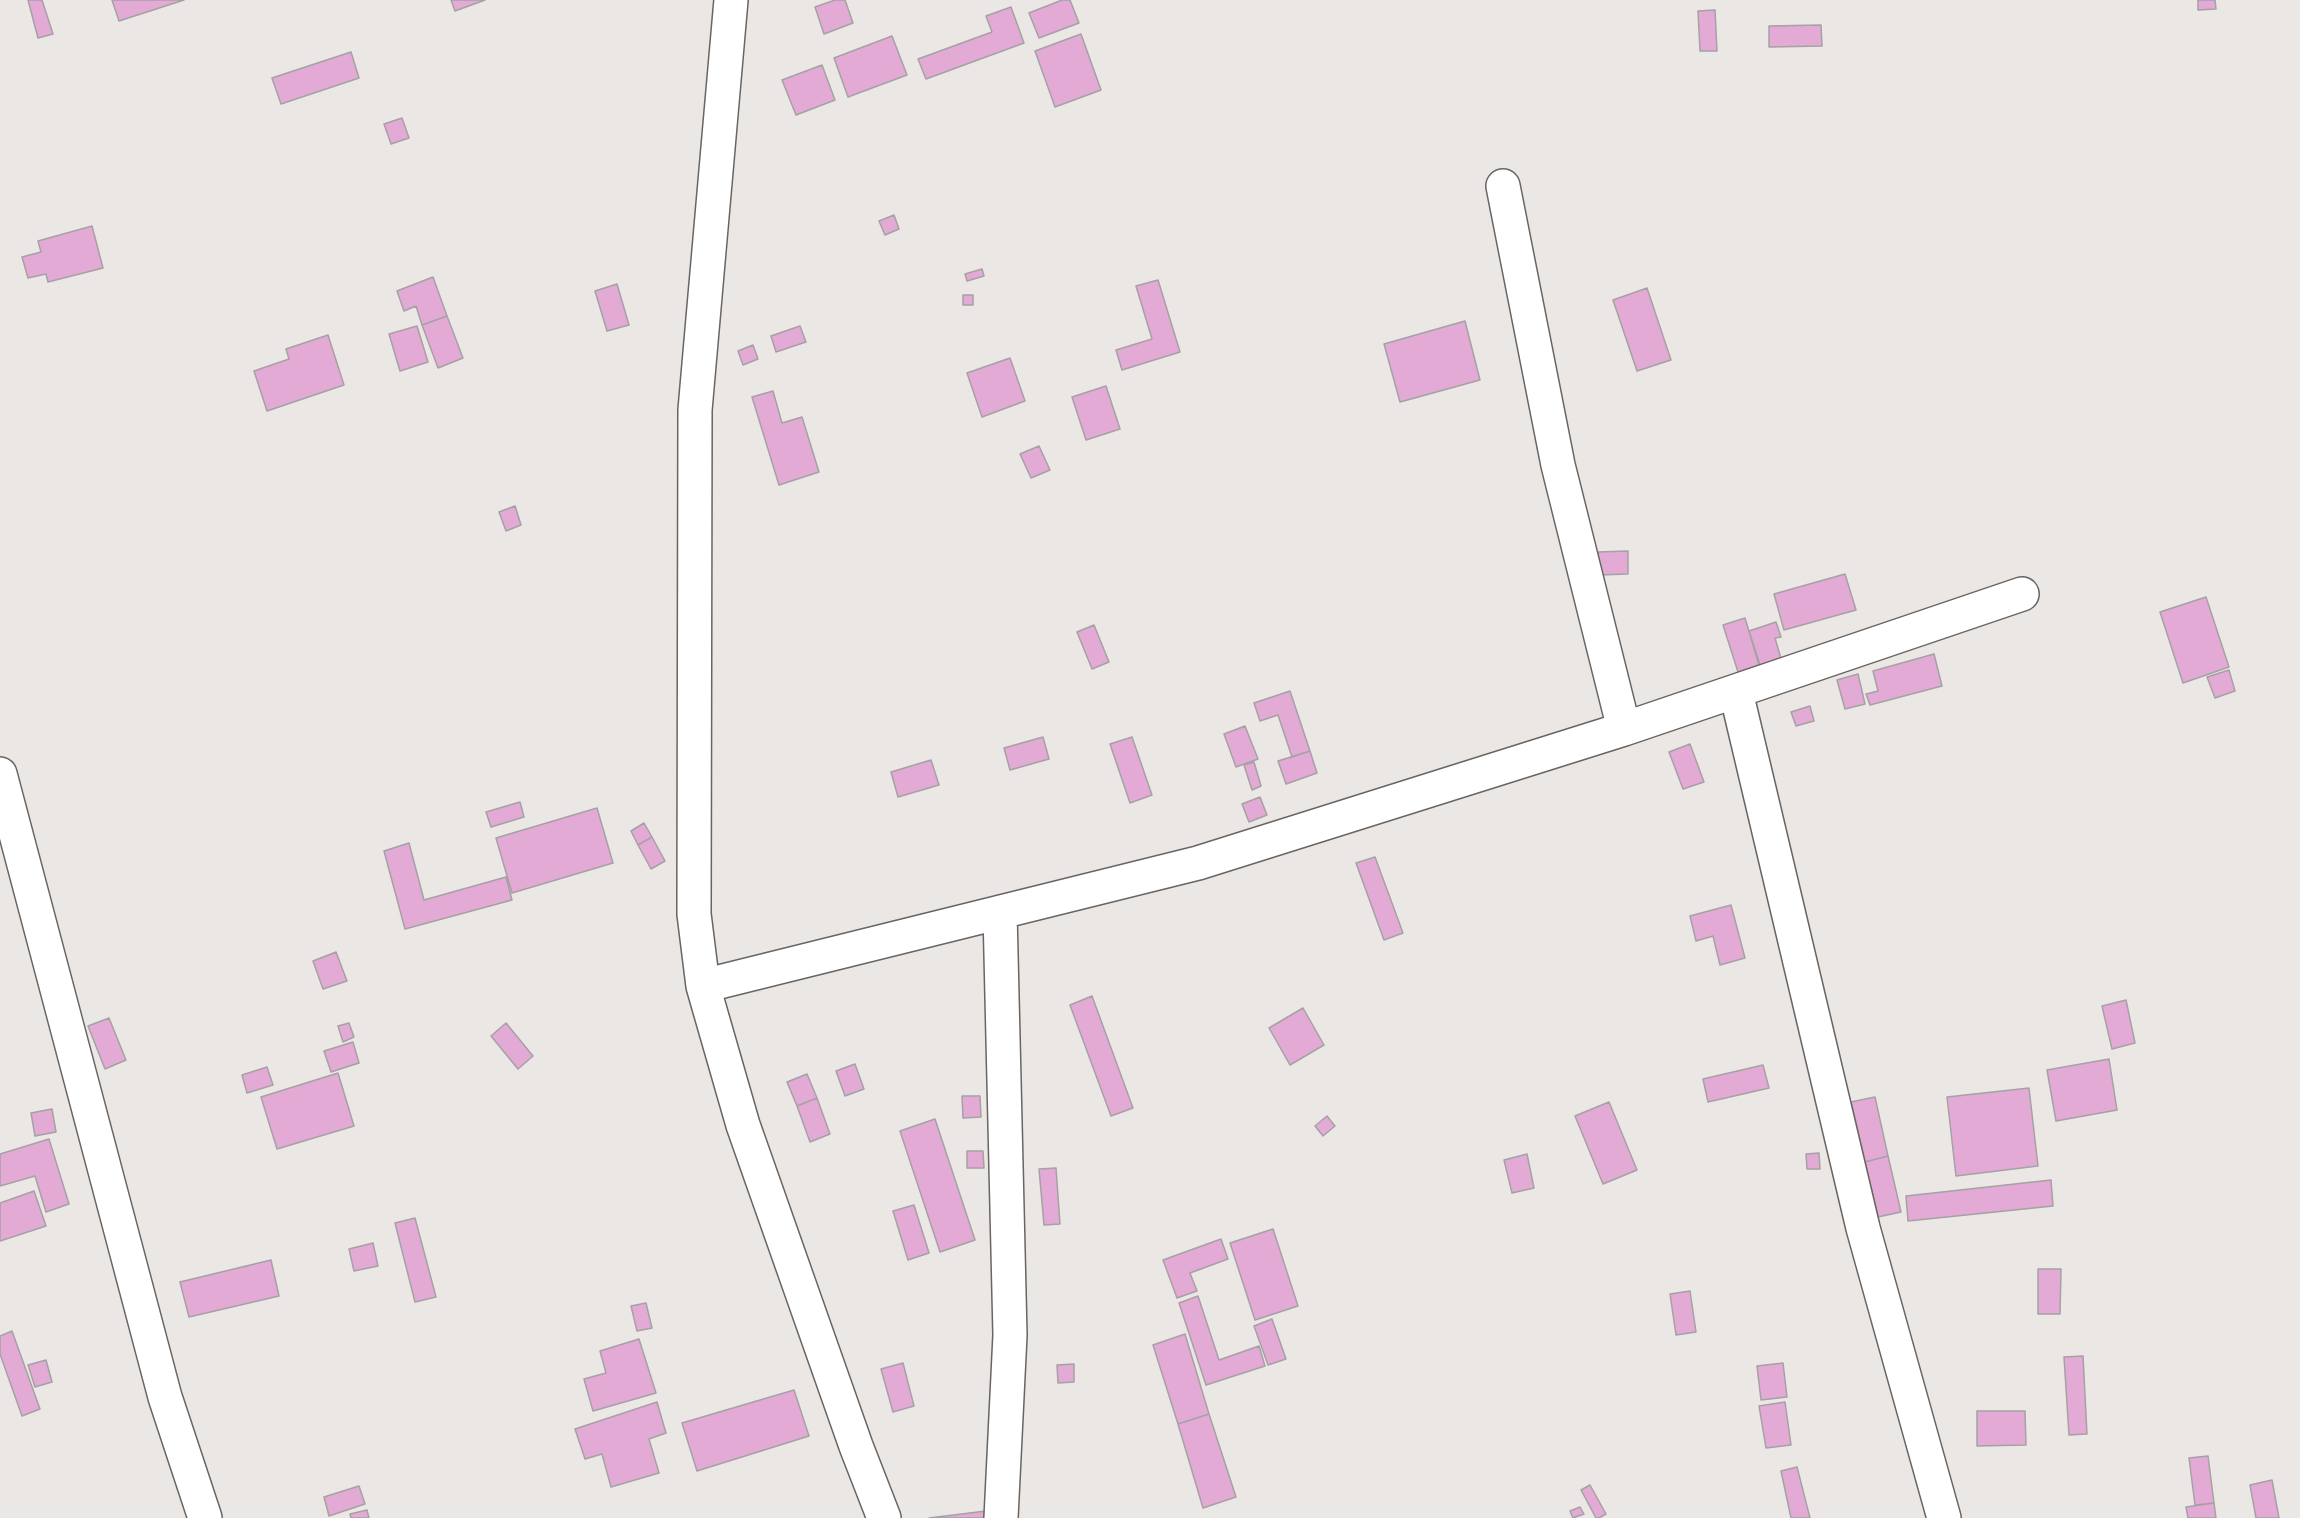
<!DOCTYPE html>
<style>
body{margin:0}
canvas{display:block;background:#eae7e4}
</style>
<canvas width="2300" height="1518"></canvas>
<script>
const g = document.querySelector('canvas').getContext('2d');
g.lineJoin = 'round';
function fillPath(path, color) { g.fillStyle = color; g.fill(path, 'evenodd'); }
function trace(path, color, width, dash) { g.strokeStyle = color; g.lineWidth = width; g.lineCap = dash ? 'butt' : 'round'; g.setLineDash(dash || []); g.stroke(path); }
const building = new Path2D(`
 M 28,0 L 42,0 L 53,34 L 38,38 Z
 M 112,0 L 184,0 L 119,21 Z
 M 451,0 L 485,0 L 455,11 Z
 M 835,0 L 845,0 L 853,23 L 824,34 L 815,7 Z
 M 1062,0 L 1070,0 L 1079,23 L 1039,38 L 1029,13 Z
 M 2198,0 L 2215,0 L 2216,9 L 2198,10 Z
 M 1011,7 L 1024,43 L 926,79 L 918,59 L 992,32 L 986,16 Z
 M 1715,10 L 1717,51 L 1700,51 L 1698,11 Z
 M 1821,25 L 1822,46 L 1769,47 L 1769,26 Z
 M 1081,34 L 1101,90 L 1055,107 L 1035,51 Z
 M 892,36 L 907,75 L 848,97 L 834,58 Z
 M 351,52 L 359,78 L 281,104 L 272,78 Z
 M 822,65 L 835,100 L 796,115 L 782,80 Z
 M 402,118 L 409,138 L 391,144 L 384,124 Z
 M 894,215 L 899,229 L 885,235 L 879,221 Z
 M 92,226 L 103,268 L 48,282 L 46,274 L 28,278 L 22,257 L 41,252 L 38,241 Z
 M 982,269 L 984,276 L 967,281 L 965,274 Z
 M 433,277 L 447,316 L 422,325 L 416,306 L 404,311 L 397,291 Z
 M 1158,280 L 1180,352 L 1122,370 L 1116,350 L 1152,339 L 1136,286 Z
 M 617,284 L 629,325 L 607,331 L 595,291 Z
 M 1647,288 L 1671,360 L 1637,371 L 1613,300 Z
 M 963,295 L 973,295 L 973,305 L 963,305 Z
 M 447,316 L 463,358 L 438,368 L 422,325 Z
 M 1465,321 L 1480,380 L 1400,402 L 1384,344 Z
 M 417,326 L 428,362 L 400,371 L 389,334 Z
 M 800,326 L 806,342 L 776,352 L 771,336 Z
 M 328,335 L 344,385 L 267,411 L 254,371 L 289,359 L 286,349 Z
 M 753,345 L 758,359 L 743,365 L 738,351 Z
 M 1010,358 L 1025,401 L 982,417 L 967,373 Z
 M 1106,386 L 1120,429 L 1086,440 L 1072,397 Z
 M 773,391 L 782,423 L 802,417 L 819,472 L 779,485 L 752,397 Z
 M 1039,446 L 1050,470 L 1031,478 L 1020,454 Z
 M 515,506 L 521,525 L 506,531 L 499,512 Z
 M 1628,551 L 1628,574 L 1599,575 L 1598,552 Z
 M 1845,574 L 1856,610 L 1784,630 L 1774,594 Z
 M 2206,597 L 2229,667 L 2183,683 L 2160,612 Z
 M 1745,618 L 1759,665 L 1738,672 L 1723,625 Z
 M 1776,622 L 1781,637 L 1775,638 L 1782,662 L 1761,668 L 1749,631 Z
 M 1094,625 L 1109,662 L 1092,669 L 1077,632 Z
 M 1934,654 L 1942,686 L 1870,705 L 1866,694 L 1878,691 L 1873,671 Z
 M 2229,670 L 2235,691 L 2215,698 L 2207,677 Z
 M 1858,674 L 1865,704 L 1845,709 L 1837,680 Z
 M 1290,691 L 1310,751 L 1292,757 L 1278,715 L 1260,721 L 1254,703 Z
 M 1810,706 L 1814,721 L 1796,726 L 1791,712 Z
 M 1245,726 L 1258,759 L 1236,767 L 1224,734 Z
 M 1043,737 L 1049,759 L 1010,770 L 1004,748 Z
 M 1132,737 L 1152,795 L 1130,803 L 1110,744 Z
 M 1690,744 L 1704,782 L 1683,789 L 1669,752 Z
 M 1310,751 L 1317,773 L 1286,784 L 1278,761 Z
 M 931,760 L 939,785 L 898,797 L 891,772 Z
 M 1254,762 L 1261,786 L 1252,790 L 1244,765 Z
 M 1260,797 L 1267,815 L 1249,822 L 1242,804 Z
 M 520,802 L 524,817 L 491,827 L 486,812 Z
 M 597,808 L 613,863 L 512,893 L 496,838 Z
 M 644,823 L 652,837 L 638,845 L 631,831 Z
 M 652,837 L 665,861 L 651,869 L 638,845 Z
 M 409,843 L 424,900 L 506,877 L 512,900 L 405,929 L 384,851 Z
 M 1375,857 L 1403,933 L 1384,940 L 1356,863 Z
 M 1731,905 L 1745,958 L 1720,965 L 1713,936 L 1696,941 L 1690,916 Z
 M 336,952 L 347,981 L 323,989 L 313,961 Z
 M 1092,996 L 1133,1108 L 1111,1116 L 1070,1005 Z
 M 2126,1000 L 2135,1043 L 2112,1049 L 2102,1006 Z
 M 1303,1008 L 1324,1045 L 1290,1065 L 1269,1028 Z
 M 109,1018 L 126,1060 L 105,1069 L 88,1026 Z
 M 349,1023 L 354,1037 L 343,1042 L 338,1026 Z
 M 506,1023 L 533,1056 L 518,1069 L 491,1036 Z
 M 353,1042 L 359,1063 L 331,1072 L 324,1051 Z
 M 2109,1059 L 2117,1110 L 2056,1121 L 2047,1070 Z
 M 855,1064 L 864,1089 L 845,1096 L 836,1071 Z
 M 1763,1065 L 1769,1088 L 1708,1102 L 1703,1079 Z
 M 267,1067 L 273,1085 L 247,1093 L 242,1075 Z
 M 338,1073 L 354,1126 L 277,1149 L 261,1097 Z
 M 807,1074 L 817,1098 L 797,1106 L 787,1082 Z
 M 2029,1088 L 2038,1166 L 1956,1176 L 1947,1097 Z
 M 962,1096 L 980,1096 L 981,1117 L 963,1118 Z
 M 1875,1097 L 1888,1156 L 1865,1162 L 1851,1102 Z
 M 817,1098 L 830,1134 L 810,1142 L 797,1106 Z
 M 1609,1102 L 1637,1170 L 1603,1184 L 1575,1116 Z
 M 52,1109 L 56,1132 L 35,1136 L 31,1113 Z
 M 1327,1116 L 1335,1126 L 1323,1136 L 1315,1126 Z
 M 935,1119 L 975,1240 L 940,1252 L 900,1131 Z
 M 49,1139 L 69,1204 L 46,1212 L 35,1176 L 0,1186 L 0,1154 Z
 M 967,1151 L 983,1151 L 984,1168 L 967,1168 Z
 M 1819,1153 L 1820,1169 L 1807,1169 L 1806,1154 Z
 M 1527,1154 L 1534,1188 L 1512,1193 L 1504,1160 Z
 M 1888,1156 L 1901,1212 L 1878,1217 L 1865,1162 Z
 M 1056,1168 L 1060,1224 L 1044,1225 L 1039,1169 Z
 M 2051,1180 L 2053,1206 L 1908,1221 L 1906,1196 Z
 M 34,1191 L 46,1226 L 0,1241 L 0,1203 Z
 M 914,1205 L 929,1253 L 908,1260 L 893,1211 Z
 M 415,1218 L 436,1297 L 415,1302 L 395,1223 Z
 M 1273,1229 L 1298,1306 L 1255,1320 L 1230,1243 Z
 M 1221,1239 L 1228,1259 L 1190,1273 L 1197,1291 L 1177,1298 L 1163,1260 Z
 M 373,1243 L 378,1266 L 354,1271 L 349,1249 Z
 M 271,1260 L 279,1296 L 189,1317 L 180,1282 Z
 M 2038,1269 L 2061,1269 L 2060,1314 L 2038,1314 Z
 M 1690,1291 L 1696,1332 L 1676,1335 L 1670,1294 Z
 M 1198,1296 L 1219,1360 L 1259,1346 L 1265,1366 L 1206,1385 L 1179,1303 Z
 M 646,1303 L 652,1328 L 637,1331 L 631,1306 Z
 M 1272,1319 L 1286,1359 L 1268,1365 L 1254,1326 Z
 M 12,1331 L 40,1409 L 22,1416 L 0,1354 L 0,1336 Z
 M 1185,1334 L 1209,1414 L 1178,1424 L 1153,1345 Z
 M 639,1339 L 656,1393 L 593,1411 L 584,1379 L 606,1373 L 600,1351 Z
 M 2083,1356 L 2087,1434 L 2069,1435 L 2064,1357 Z
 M 46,1360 L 52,1382 L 35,1387 L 28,1365 Z
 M 903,1363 L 914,1406 L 893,1412 L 881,1369 Z
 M 1783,1363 L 1787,1397 L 1761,1400 L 1757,1366 Z
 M 1074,1364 L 1074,1382 L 1058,1383 L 1057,1365 Z
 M 794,1390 L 809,1436 L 697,1471 L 682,1423 Z
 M 657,1402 L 666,1433 L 649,1439 L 659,1473 L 611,1487 L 602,1454 L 585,1459 L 575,1429 Z
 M 1785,1402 L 1791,1445 L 1766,1448 L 1759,1406 Z
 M 1977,1411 L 2025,1411 L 2026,1445 L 1977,1446 Z
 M 1209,1414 L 1236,1497 L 1203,1508 L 1178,1424 Z
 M 2208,1456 L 2214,1503 L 2195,1505 L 2189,1458 Z
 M 1797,1467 L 1810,1518 L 1791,1518 L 1781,1471 Z
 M 2272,1480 L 2279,1518 L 2256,1518 L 2250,1485 Z
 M 1590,1485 L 1606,1514 L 1599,1518 L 1596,1518 L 1581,1490 Z
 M 359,1486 L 365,1504 L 329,1516 L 324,1497 Z
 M 2214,1503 L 2216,1518 L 2188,1518 L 2186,1507 Z
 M 1580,1507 L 1584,1514 L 1573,1518 L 1570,1511 Z
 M 367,1510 L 369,1518 L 351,1518 L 350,1514 Z
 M 994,1510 L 995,1518 L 929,1518 Z`);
const minor = new Path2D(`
 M 731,0 L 695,410 L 694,914 L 703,986 L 743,1125 L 856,1446 L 884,1518
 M 1503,186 L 1558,465 L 1624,729
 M 1736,692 L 1863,1228 L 1944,1518
 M 0,774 L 165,1397 L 205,1518
 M 1000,912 L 1010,1335 L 1001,1518
 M 703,986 L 1198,863 L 1624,729 L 2022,594`);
fillPath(building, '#e2aad4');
trace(building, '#a5a1a4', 1.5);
trace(minor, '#686563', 36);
trace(minor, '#fff', 33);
</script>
